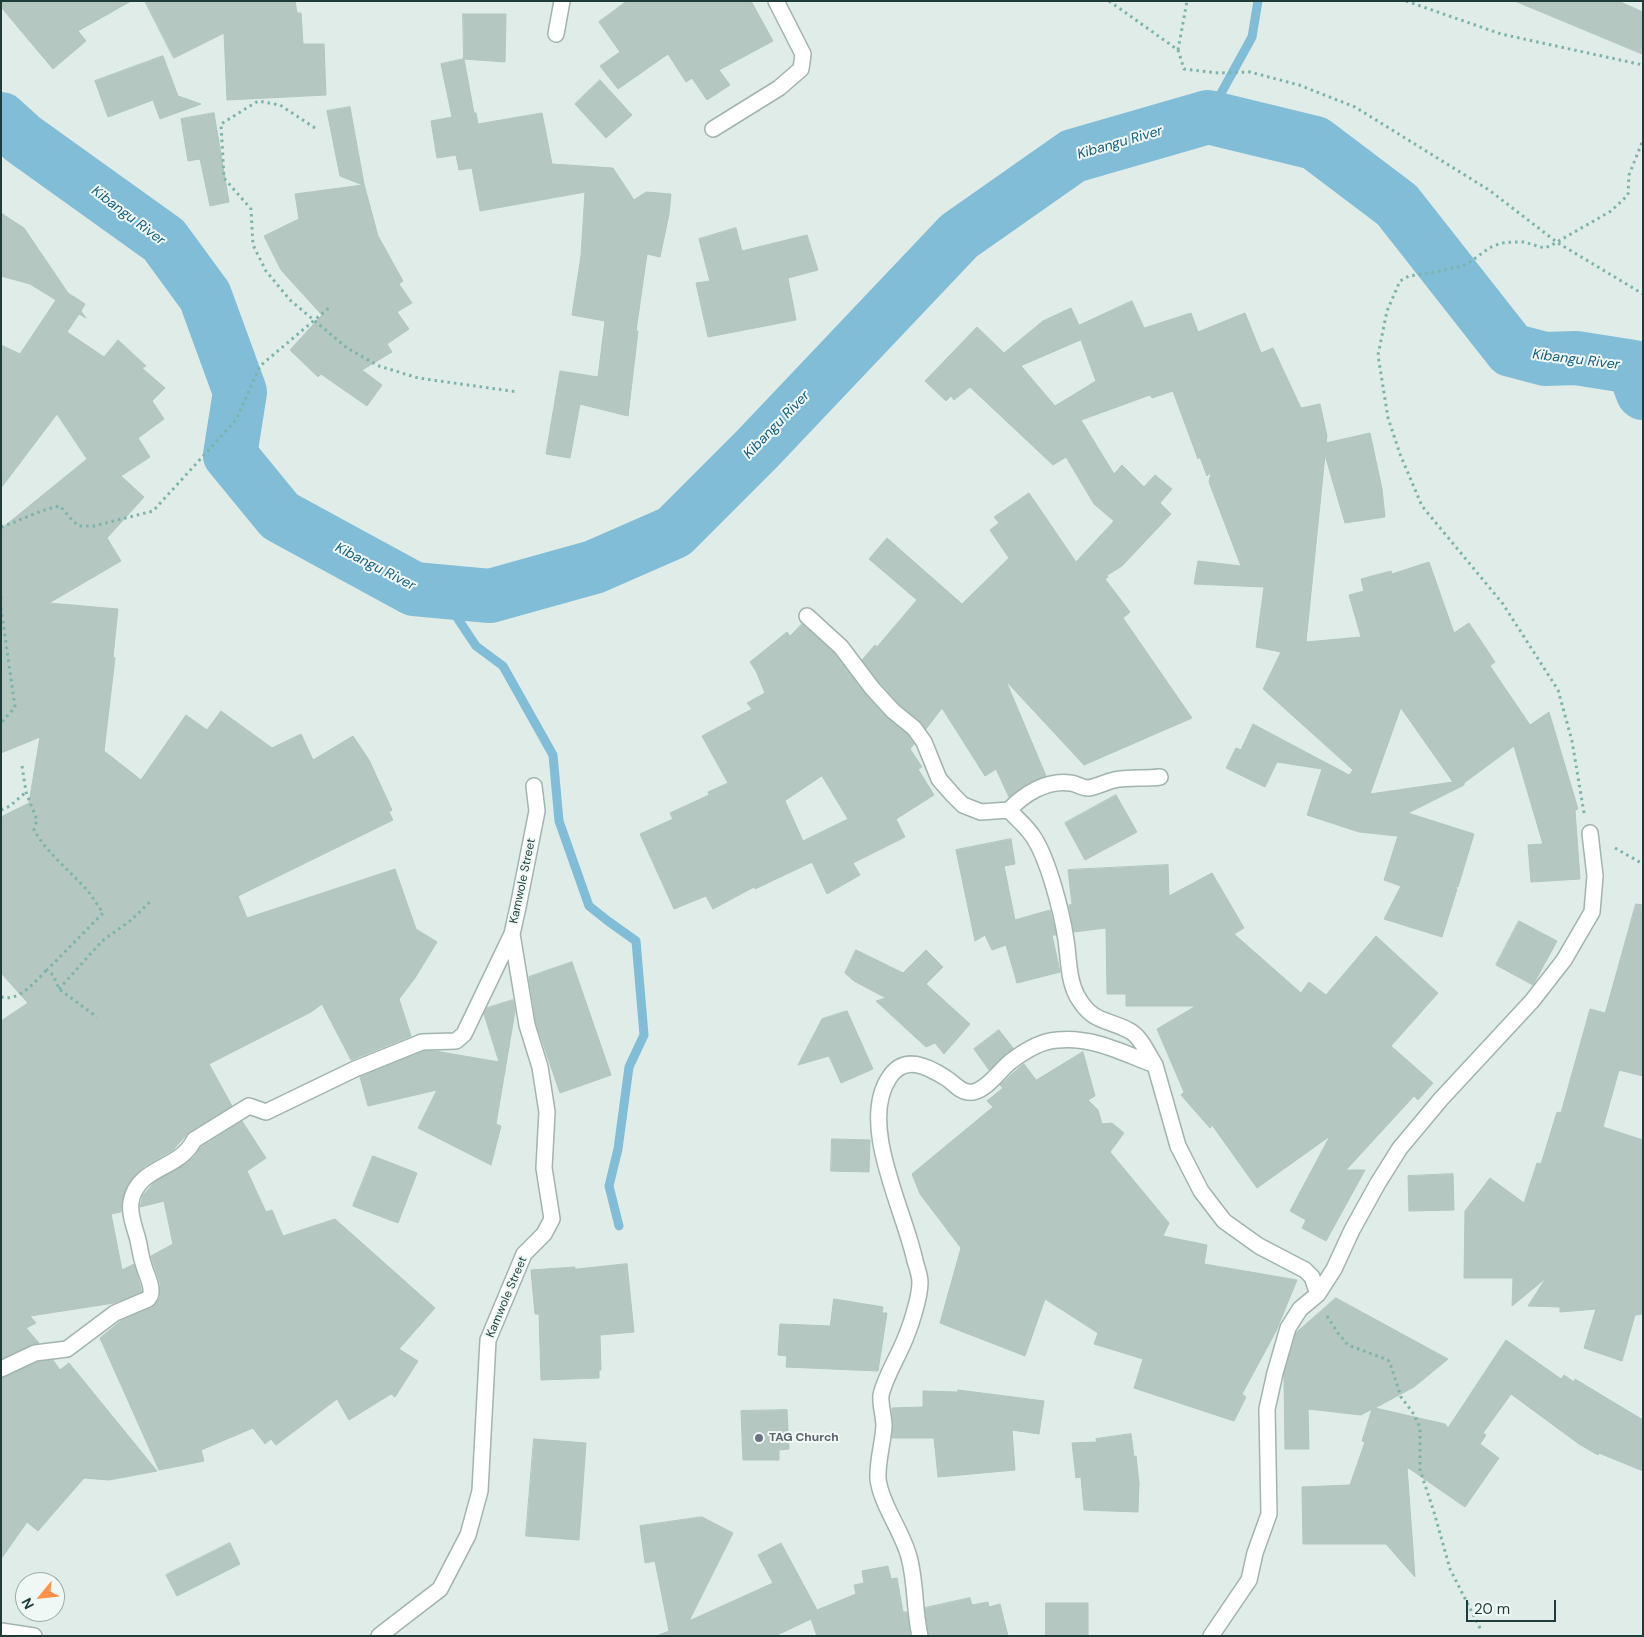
<!DOCTYPE html>
<style>
body{margin:0}
#map{position:relative;width:1644px;height:1637px;overflow:hidden;background:#dfece8;font-family:"DM Sans",sans-serif}
canvas{display:block}
.frame{position:absolute;inset:0;border:2px solid #1e3d3a;pointer-events:none}
.north{position:absolute;left:15px;top:1572px;width:50px;height:50px;box-sizing:border-box;background:#f0f8f5;border:1px solid #9cadaa;border-radius:50%;rotate:242deg;font-size:14px;font-weight:700;line-height:20px;text-align:center;color:#1e3d3a}
.north::after{content:'';display:block;margin:auto;width:18px;height:22px;background:#ff914a;clip-path:polygon(50% 0,100% 100%,50% 72%,0 100%)}
.scale{position:absolute;left:1466px;top:1600px;width:90px;height:22px;box-sizing:border-box;border:2px solid #1e3d3a;border-top:0;padding-left:6px;font-size:15px;line-height:18px;white-space:nowrap;color:#1e3d3a;-webkit-text-stroke:4px #f0f8f5;paint-order:stroke}
</style>
<div id="map">
<canvas width="1644" height="1637"></canvas>
<div class="frame"></div>
<div class="north">N</div>
<div class="scale">20 m</div>
</div>
<script>
const g = document.querySelector('canvas').getContext('2d');
g.lineJoin = 'round';
function trace(path, color, width, dash) { g.strokeStyle = color; g.lineWidth = width; g.lineCap = dash ? 'butt' : 'round'; g.setLineDash(dash || []); g.stroke(path); }
function fillPath(path, color) { g.fillStyle = color; g.fill(path, 'evenodd'); }
function drawText(font, color, halo, rows, align = 'center') {
  g.font = font + ' "DM Sans",sans-serif'; g.lineWidth = 4; g.setLineDash([]); g.textBaseline = 'middle'; g.strokeStyle = halo; g.fillStyle = color; for (const [text, x, y, turn = 0] of rows) {
    g.save(); g.translate(x, y); g.rotate((+turn || 0) * Math.PI / 180); g.textAlign = isNaN(turn) ? turn : align; if (halo) g.strokeText(text, 0, 0); g.fillText(text, 0, 0); g.restore();
  }
}
const stream = new Path2D(`
 M 1208,117 L 1252,37 L 1258,1
 M 440,592 L 476,646 L 503,666 L 553,755 L 559,821 L 589,906 L 608,921 L 636,941 L 644,1035 L 629,1067 L 618,1149 L 609,1186 L 619,1226`);
const river = new Path2D(`
 M 1,119 L 23,139 L 164,240 L 205,296 L 240,392 L 230,455 L 280,516 L 414,589 L 490,596 L 594,567 L 674,532 L 757,449 L 959,236 L 1073,156 L 1208,117 L 1315,143 L 1397,205 L 1511,350 L 1545,359 L 1576,358 L 1633,367 L 1643,393`);
const building = new Path2D(`
 M 1,1 L 131,1 L 78,31 L 86,41 L 53,69 L 1,7 Z
 M 145,1 L 295,1 L 297,13 L 301,13 L 303,44 L 324,44 L 326,95 L 227,100 L 224,33 L 174,58 Z
 M 627,1 L 751,1 L 773,41 L 719,70 L 730,85 L 707,100 L 692,78 L 686,82 L 668,54 L 618,89 L 600,66 L 620,52 L 599,22 Z
 M 1515,1 L 1618,1 L 1643,12 L 1643,54 Z
 M 463,14 L 506,14 L 505,62 L 464,59 Z
 M 163,56 L 178,96 L 201,104 L 160,119 L 153,100 L 108,117 L 95,81 Z
 M 464,59 L 474,113 L 476,113 L 478,124 L 542,113 L 552,164 L 613,168 L 634,200 L 646,192 L 671,194 L 669,214 L 660,257 L 647,254 L 636,331 L 638,331 L 628,416 L 580,404 L 570,458 L 546,454 L 560,371 L 598,377 L 605,321 L 572,315 L 581,256 L 585,192 L 480,211 L 472,168 L 459,170 L 456,155 L 437,158 L 431,121 L 452,117 L 441,64 Z
 M 600,80 L 632,115 L 606,138 L 575,104 Z
 M 350,107 L 364,184 L 378,236 L 403,281 L 399,284 L 412,303 L 397,312 L 409,329 L 387,344 L 392,352 L 362,370 L 382,385 L 367,406 L 321,374 L 318,377 L 290,350 L 322,315 L 281,270 L 264,236 L 299,219 L 295,194 L 363,185 L 340,176 L 327,111 Z
 M 214,113 L 229,202 L 210,206 L 200,159 L 188,161 L 181,119 Z
 M 1,213 L 24,228 L 68,293 L 85,304 L 81,311 L 86,318 L 79,314 L 67,332 L 104,357 L 118,340 L 146,366 L 142,368 L 165,388 L 152,401 L 164,419 L 138,438 L 150,457 L 121,476 L 144,497 L 107,538 L 121,561 L 49,603 L 118,609 L 113,657 L 115,658 L 104,751 L 141,780 L 186,715 L 207,730 L 221,711 L 272,748 L 301,734 L 313,760 L 353,736 L 369,760 L 392,810 L 389,812 L 393,820 L 238,896 L 247,918 L 395,869 L 416,929 L 437,942 L 415,978 L 399,999 L 411,1036 L 351,1060 L 322,1004 L 311,1012 L 209,1064 L 232,1106 L 189,1132 L 173,1150 L 145,1166 L 136,1174 L 126,1187 L 122,1201 L 121,1212 L 111,1214 L 122,1270 L 134,1264 L 142,1292 L 114,1303 L 30,1316 L 36,1323 L 26,1328 L 39,1343 L 31,1345 L 1,1359 L 1,1021 L 28,1003 L 1,973 L 1,817 L 29,803 L 40,737 L 1,753 L 1,529 L 87,459 L 57,414 L 1,488 L 1,345 L 20,354 L 56,300 L 30,284 L 1,276 Z
 M 736,228 L 742,251 L 807,235 L 818,270 L 788,278 L 796,320 L 708,337 L 696,283 L 710,281 L 699,239 Z
 M 1132,301 L 1144,328 L 1191,313 L 1198,332 L 1245,313 L 1261,353 L 1273,348 L 1301,408 L 1320,404 L 1327,436 L 1326,443 L 1370,433 L 1382,489 L 1385,517 L 1345,523 L 1325,455 L 1306,642 L 1361,637 L 1349,595 L 1364,591 L 1361,579 L 1391,571 L 1392,574 L 1429,562 L 1454,633 L 1469,623 L 1495,662 L 1490,666 L 1530,725 L 1549,712 L 1578,809 L 1575,810 L 1580,879 L 1531,882 L 1528,845 L 1543,844 L 1514,746 L 1464,783 L 1464,785 L 1408,813 L 1474,834 L 1458,887 L 1453,887 L 1457,889 L 1442,937 L 1384,919 L 1401,886 L 1384,880 L 1398,836 L 1359,832 L 1307,815 L 1322,769 L 1277,762 L 1265,787 L 1226,768 L 1236,748 L 1241,750 L 1253,724 L 1349,775 L 1353,770 L 1263,689 L 1281,652 L 1256,647 L 1264,587 L 1194,584 L 1198,561 L 1241,566 L 1209,482 L 1211,472 L 1207,476 L 1200,457 L 1198,459 L 1173,391 L 1152,398 L 1150,395 L 1081,420 L 1114,474 L 1122,465 L 1144,487 L 1155,475 L 1172,489 L 1160,503 L 1171,514 L 1122,566 L 1106,576 L 1108,577 L 1105,579 L 1130,612 L 1123,618 L 1192,718 L 1084,765 L 1006,681 L 1046,776 L 1024,785 L 1009,797 L 996,769 L 985,776 L 942,708 L 926,729 L 920,721 L 899,704 L 879,682 L 862,660 L 875,645 L 877,647 L 917,600 L 869,559 L 887,538 L 962,604 L 1009,558 L 990,530 L 999,523 L 994,517 L 1029,493 L 1076,562 L 1114,521 L 1094,504 L 1066,457 L 1053,465 L 970,387 L 954,400 L 951,396 L 946,401 L 925,381 L 977,327 L 1004,353 L 1043,321 L 1071,308 L 1079,325 ZM 1081,340 L 1096,381 L 1055,406 L 1021,366 ZM 1401,708 L 1453,782 L 1370,794 L 1396,721 Z
 M 802,624 L 834,653 L 865,694 L 886,717 L 907,734 L 914,744 L 910,749 L 922,767 L 918,769 L 934,795 L 896,819 L 905,837 L 853,863 L 860,875 L 827,894 L 812,862 L 755,889 L 754,887 L 713,909 L 706,896 L 674,909 L 640,834 L 673,819 L 670,813 L 709,795 L 708,792 L 728,783 L 702,736 L 752,709 L 747,703 L 765,693 L 756,671 L 750,662 L 787,632 L 790,636 ZM 822,776 L 848,819 L 803,841 L 785,801 Z
 M 1116,795 L 1137,832 L 1085,860 L 1065,823 Z
 M 1011,839 L 1015,864 L 1004,866 L 1015,920 L 1050,910 L 1056,935 L 1052,935 L 1060,972 L 1017,983 L 1006,945 L 992,950 L 985,935 L 975,941 L 956,850 Z
 M 1168,865 L 1169,896 L 1212,873 L 1244,928 L 1234,934 L 1301,993 L 1309,982 L 1326,995 L 1376,936 L 1438,993 L 1391,1046 L 1433,1083 L 1418,1100 L 1414,1096 L 1346,1170 L 1365,1170 L 1326,1241 L 1302,1228 L 1306,1220 L 1290,1211 L 1330,1136 L 1257,1188 L 1212,1125 L 1210,1128 L 1181,1095 L 1184,1092 L 1157,1029 L 1196,1006 L 1126,1006 L 1126,994 L 1107,994 L 1106,928 L 1074,932 L 1069,905 L 1072,904 L 1068,870 Z
 M 1636,904 L 1643,905 L 1643,1076 L 1619,1070 L 1603,1127 L 1643,1140 L 1643,1314 L 1635,1315 L 1622,1361 L 1584,1348 L 1596,1309 L 1560,1312 L 1560,1307 L 1528,1306 L 1546,1278 L 1512,1306 L 1513,1278 L 1464,1278 L 1465,1211 L 1490,1178 L 1524,1203 L 1537,1163 L 1541,1164 L 1557,1112 L 1561,1113 L 1590,1009 L 1605,1013 Z
 M 1519,921 L 1557,941 L 1533,985 L 1496,965 Z
 M 856,950 L 903,973 L 926,950 L 943,967 L 926,984 L 970,1024 L 944,1054 L 935,1043 L 926,1047 L 876,1001 L 886,998 L 854,981 L 845,973 Z
 M 572,962 L 611,1075 L 560,1093 L 536,1023 L 529,977 Z
 M 513,1000 L 515,1011 L 496,1124 L 501,1126 L 491,1165 L 418,1128 L 437,1090 L 368,1106 L 360,1077 L 424,1051 L 435,1051 L 499,1062 L 484,1014 L 487,1008 Z
 M 847,1011 L 873,1069 L 841,1083 L 829,1056 L 798,1065 L 822,1019 Z
 M 999,1030 L 1013,1048 L 989,1070 L 974,1049 Z
 M 1083,1052 L 1095,1096 L 1088,1100 L 1098,1110 L 1102,1124 L 1112,1123 L 1124,1133 L 1110,1152 L 1169,1223 L 1163,1236 L 1207,1245 L 1204,1264 L 1297,1280 L 1276,1331 L 1242,1394 L 1246,1397 L 1234,1421 L 1134,1388 L 1143,1359 L 1094,1344 L 1098,1333 L 1045,1299 L 1025,1356 L 940,1323 L 961,1248 L 920,1194 L 912,1174 L 993,1107 L 987,1101 L 1003,1088 L 1000,1085 L 1021,1066 L 1024,1064 L 1036,1080 Z
 M 242,1121 L 266,1158 L 247,1171 L 266,1212 L 272,1210 L 283,1236 L 335,1219 L 435,1308 L 399,1349 L 418,1361 L 395,1397 L 391,1394 L 349,1420 L 337,1399 L 276,1445 L 271,1439 L 265,1444 L 253,1428 L 201,1450 L 204,1461 L 159,1470 L 100,1338 L 122,1320 L 152,1307 L 160,1298 L 160,1283 L 151,1256 L 173,1244 L 164,1201 L 140,1207 L 143,1195 L 155,1182 L 185,1164 L 194,1157 L 201,1147 Z
 M 832,1139 L 870,1140 L 869,1172 L 831,1171 Z
 M 373,1156 L 417,1173 L 398,1223 L 353,1206 Z
 M 1453,1174 L 1454,1210 L 1409,1211 L 1408,1176 Z
 M 627,1264 L 634,1332 L 600,1335 L 601,1370 L 599,1370 L 599,1378 L 541,1380 L 539,1314 L 535,1314 L 531,1270 L 575,1267 L 575,1269 Z
 M 1336,1298 L 1448,1359 L 1414,1387 L 1375,1408 L 1445,1424 L 1448,1428 L 1506,1340 L 1561,1379 L 1564,1375 L 1574,1382 L 1575,1379 L 1643,1420 L 1643,1471 L 1599,1453 L 1598,1455 L 1579,1444 L 1511,1394 L 1483,1433 L 1486,1435 L 1480,1444 L 1499,1458 L 1465,1507 L 1407,1467 L 1415,1577 L 1386,1544 L 1303,1544 L 1302,1487 L 1350,1485 L 1365,1442 L 1362,1441 L 1372,1409 L 1361,1415 L 1308,1409 L 1309,1449 L 1285,1449 L 1284,1375 L 1296,1333 Z
 M 834,1299 L 883,1307 L 882,1313 L 887,1313 L 878,1371 L 786,1367 L 787,1356 L 778,1355 L 780,1324 L 830,1326 Z
 M 53,1360 L 60,1370 L 69,1363 L 157,1471 L 109,1480 L 84,1478 L 38,1531 L 27,1522 L 1,1559 L 1,1378 L 38,1362 Z
 M 958,1390 L 1044,1401 L 1039,1434 L 1012,1430 L 1015,1470 L 938,1477 L 934,1438 L 892,1438 L 892,1408 L 923,1407 L 923,1391 L 958,1392 Z
 M 787,1410 L 789,1449 L 779,1450 L 779,1460 L 743,1460 L 741,1411 Z
 M 1131,1434 L 1134,1457 L 1136,1456 L 1139,1483 L 1138,1512 L 1084,1510 L 1081,1477 L 1076,1478 L 1072,1443 L 1097,1442 L 1096,1439 Z
 M 534,1439 L 586,1443 L 579,1540 L 526,1536 Z
 M 702,1517 L 733,1533 L 689,1621 L 773,1583 L 758,1555 L 781,1543 L 817,1610 L 856,1594 L 854,1585 L 864,1583 L 862,1571 L 888,1566 L 891,1579 L 897,1578 L 903,1612 L 907,1612 L 910,1636 L 817,1636 L 811,1619 L 775,1636 L 657,1636 L 669,1631 L 655,1561 L 645,1563 L 640,1526 Z
 M 230,1543 L 240,1564 L 177,1596 L 166,1575 Z
 M 970,1598 L 972,1605 L 988,1602 L 989,1607 L 1000,1604 L 1008,1636 L 929,1636 L 925,1608 Z
 M 1046,1603 L 1088,1603 L 1088,1636 L 1046,1636 Z`);
const path = new Path2D(`
 M 1109,1 L 1178,50 L 1184,69 L 1219,73 L 1250,72 L 1299,85 L 1355,107 L 1489,190 L 1558,243 L 1643,294
 M 1406,1 L 1501,34 L 1643,65
 M 1178,50 L 1187,1
 M 315,128 L 280,105 L 258,101 L 221,124 L 224,178 L 251,209 L 253,245 L 266,271 L 290,300 L 347,348 L 379,366 L 418,378 L 518,392
 M 1,527 C 22,520 39,510 60,506 L 72,520 L 79,526 L 94,526 L 153,511 L 236,420 L 260,366 L 330,307
 M 1,596 L 1,602
 M 1,608 L 15,707 L 1,723
 M 22,766 L 26,792 L 37,820 L 34,830 C 47,853 69,870 87,890 C 93,897 98,906 103,913 L 47,970 L 53,975 L 59,989 L 97,1017
 M 1,810 L 10,806 L 26,792
 M 1584,813 L 1572,741 L 1558,690 L 1503,604 L 1422,506 L 1400,454 L 1388,418 L 1378,355 L 1387,311 L 1400,281 L 1409,276 L 1436,272 L 1466,265 L 1489,248 L 1501,243 L 1513,242 L 1524,242 L 1544,248 L 1550,246 L 1611,211 L 1628,195 L 1629,175 L 1643,140
 M 1615,848 L 1643,864
 M 59,989 L 102,941 L 130,921 L 150,902
 M 1,997 C 20,1002 35,981 47,970
 M 1327,1316 L 1338,1333 L 1348,1345 L 1388,1360 L 1390,1363 L 1401,1397 L 1413,1413 L 1420,1427 L 1420,1470 L 1434,1512 L 1450,1569 L 1481,1630`);
const street = new Path2D(`
 M 556,34 L 562,1
 M 713,129 L 779,88 L 801,69 L 803,54 L 776,1
 M 807,616 L 841,647 L 872,688 L 893,711 L 914,728 L 924,742 L 939,779 L 953,795 L 963,805 L 981,812 L 1009,810 C 1024,794 1046,780 1070,783 C 1076,783 1081,788 1088,788 C 1097,787 1105,782 1114,780 C 1128,777 1145,779 1160,777
 M 1009,810 C 1016,818 1026,826 1032,835 C 1048,857 1062,913 1066,940 C 1069,959 1068,979 1077,996 C 1093,1024 1106,1018 1130,1031 C 1141,1037 1148,1054 1155,1065
 M 1,1369 L 35,1353 L 67,1349 L 115,1313 L 148,1299 C 150,1296 151,1296 151,1292 C 152,1284 146,1274 144,1266 C 141,1258 140,1249 138,1240 C 135,1228 129,1215 131,1202 C 137,1166 180,1170 194,1140 L 249,1106 L 266,1112 L 355,1069 L 422,1042 L 456,1041 L 464,1034 L 512,934
 M 1,1631 L 34,1636
 M 379,1636 L 440,1589 L 468,1535 L 480,1491 L 488,1340 L 524,1254 L 544,1234 L 552,1219 L 544,1168 L 547,1112 L 540,1067 L 527,1025 L 512,934 L 518,907 L 537,811 L 534,786
 M 920,1636 C 914,1610 916,1582 909,1557 C 903,1533 881,1504 878,1479 C 877,1462 883,1443 884,1426 C 884,1416 880,1405 881,1395 C 885,1378 895,1362 902,1346 C 909,1331 920,1299 920,1282 C 920,1276 917,1267 915,1261 C 905,1211 858,1125 889,1078 C 904,1054 927,1066 946,1078 C 954,1083 959,1091 968,1092 C 983,1095 999,1071 1010,1062 C 1023,1052 1041,1041 1057,1040 C 1092,1036 1123,1053 1155,1065 L 1178,1146 L 1201,1191 L 1224,1221 L 1259,1246 L 1305,1270 L 1312,1277 L 1318,1294
 M 1211,1636 L 1249,1580 L 1255,1553 L 1269,1514 L 1267,1409 L 1275,1373 L 1288,1328 L 1300,1309 L 1318,1294 L 1334,1269 L 1352,1230 L 1378,1183 L 1400,1148 L 1441,1099 L 1532,1001 L 1564,960 L 1592,912 L 1595,876 L 1590,833`);
const markers = [
 [759,1438,5,"#6b7280"]
];
const streetNames = [
 ["Kamwole Street",523,881,-78],
 ["Kamwole Street",507,1297,-67]
];
const worshipNames = [
 ["TAG Church",769,1438]
];
const waterNames = [
 ["Kibangu River",1120,143,-16],
 ["Kibangu River",128,216,37],
 ["Kibangu River",1576,360,7],
 ["Kibangu River",777,425,-46],
 ["Kibangu River",375,567,27]
];
trace(stream, '#81bdd7', 9);
trace(river, '#81bdd7', 54);
fillPath(building, '#b4c7c1');
trace(building, '#b1c6c0', 1);
trace(street, '#a1b4b0', 18);
trace(path, '#7cb3aa', 3, [2.5, 4]);
trace(street, '#fff', 15);
for (const [x, y, r, color] of markers) { const dot = new Path2D(); dot.arc(x, y, r, 0, 2 * Math.PI); g.fillStyle = color; g.fill(dot); trace(dot, '#f0f8f5', 2); }
drawText('12px', '#1e3d3a', '#f0f8f5', streetNames);
drawText('bold 12px', '#5b616d', '#f0f8f5', worshipNames, 'left');
drawText('italic 14px', '#135d7e', '#f0f8f5', waterNames);
</script>
